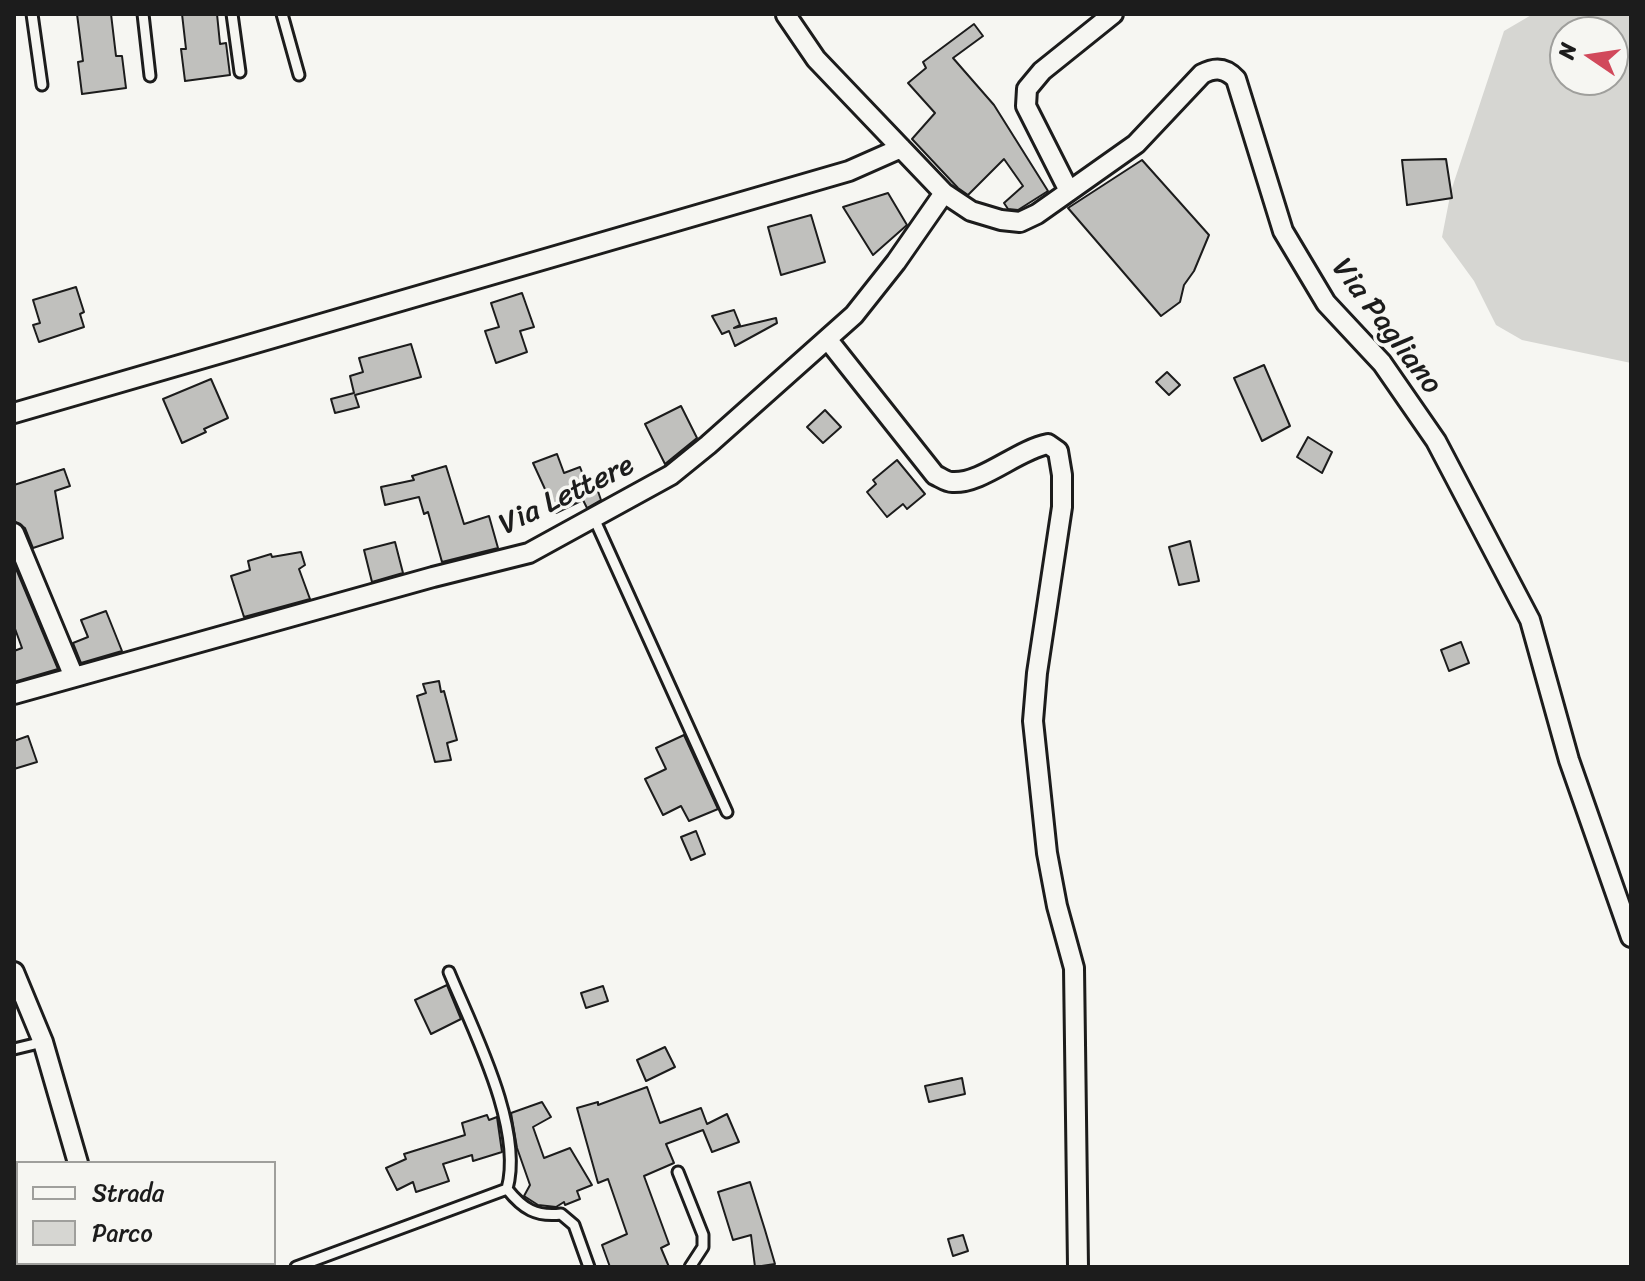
<!DOCTYPE html>
<style>
body{margin:0}
#map{position:relative;width:1645px;height:1281px;overflow:hidden;background:#f6f6f2;font-family:Sriracha,sans-serif}
canvas{display:block}
.frame{position:absolute;inset:0;border:16px solid #1c1c1c;pointer-events:none}
.legend{position:absolute;left:16px;top:1161px;width:260px;height:104px;box-sizing:border-box;background:#f6f6f2;border:2px solid #9f9f9c;margin:0;padding:10px 14px;list-style:none;font-size:24px;color:#1c1c1c}
.legend li{display:flex;align-items:center;gap:16px;height:40px}
.legend b{width:40px;border:2px solid #9f9f9c}
.north{position:absolute;left:1549px;top:16px;width:80px;height:80px;box-sizing:border-box;background:#f6f6f2;border:2px solid #9f9f9c;border-radius:50%;rotate:283deg;font-size:22px;font-weight:700;line-height:32px;text-align:center;color:#1c1c1c}
.north::after{content:'';display:block;margin:auto;width:28px;height:36px;background:#d1495b;clip-path:polygon(50% 0,100% 100%,50% 72%,0 100%)}
</style>
<div id="map">
<canvas width="1645" height="1281"></canvas>
<div class="frame"></div>
<ul class="legend">
<li><b style="height:10px;background:#f6f6f2"></b>Strada</li>
<li><b style="height:22px;background:#d6d6d2"></b>Parco</li>
</ul>
<div class="north">N</div>
</div>
<script>
const g = document.querySelector('canvas').getContext('2d');
g.lineJoin = 'round';
function fillPath(path, color) { g.fillStyle = color; g.fill(path, 'evenodd'); }
function trace(path, color, width, dash) { g.strokeStyle = color; g.lineWidth = width; g.lineCap = dash ? 'butt' : 'round'; g.setLineDash(dash || []); g.stroke(path); }
function drawText(font, color, halo, rows, align = 'center') {
  g.font = font + ' Sriracha,sans-serif'; g.lineWidth = 7; g.setLineDash([]); g.textBaseline = 'middle'; g.strokeStyle = halo; g.fillStyle = color; for (const [text, x, y, turn = 0] of rows) {
    g.save(); g.translate(x, y); g.rotate((+turn || 0) * Math.PI / 180); g.textAlign = isNaN(turn) ? turn : align; if (halo) g.strokeText(text, 0, 0); g.fillText(text, 0, 0); g.restore();
  }
}
const green = new Path2D(`
 M 1533,14 L 1631,14 L 1631,363 L 1522,340 L 1496,325 L 1474,281 L 1442,237 L 1451,191 L 1504,31 ZM 1565,32 L 1613,32 L 1613,80 L 1565,80 Z`);
const building = new Path2D(`
 M 77,14 L 111,14 L 116,56 L 122,56 L 126,88 L 82,94 L 78,62 L 83,61 Z
 M 182,14 L 217,14 L 220,44 L 226,43 L 230,75 L 185,81 L 181,49 L 186,49 Z
 M 974,24 L 983,36 L 953,58 L 994,105 L 1048,191 L 1018,210 L 1008,209 L 1004,203 L 1023,186 L 1004,159 L 968,195 L 958,188 L 912,139 L 935,113 L 908,83 L 926,68 L 923,62 Z
 M 1446,159 L 1452,198 L 1407,205 L 1402,160 Z
 M 1142,160 L 1209,235 L 1194,271 L 1184,285 L 1180,302 L 1161,316 L 1068,208 Z
 M 888,193 L 907,225 L 873,255 L 843,207 Z
 M 811,215 L 825,262 L 781,275 L 768,227 Z
 M 76,287 L 84,312 L 80,314 L 84,327 L 39,342 L 33,325 L 40,323 L 33,300 Z
 M 522,293 L 534,327 L 520,331 L 527,352 L 496,363 L 485,331 L 499,327 L 491,303 Z
 M 734,310 L 740,325 L 734,328 L 776,318 L 777,323 L 735,346 L 729,331 L 722,334 L 712,316 Z
 M 411,344 L 421,377 L 355,395 L 359,407 L 335,413 L 331,399 L 354,393 L 350,376 L 363,372 L 359,358 Z
 M 1264,365 L 1290,426 L 1262,441 L 1234,378 Z
 M 1167,372 L 1180,385 L 1169,395 L 1156,382 Z
 M 211,379 L 228,418 L 204,429 L 206,432 L 182,443 L 163,399 Z
 M 681,406 L 697,438 L 665,464 L 645,424 Z
 M 825,410 L 841,427 L 823,443 L 807,427 Z
 M 1308,437 L 1332,452 L 1322,473 L 1297,457 Z
 M 557,454 L 564,473 L 580,467 L 585,480 L 593,477 L 601,500 L 587,508 L 583,500 L 556,513 L 533,463 Z
 M 897,460 L 925,494 L 907,509 L 903,504 L 887,517 L 867,492 L 876,484 L 873,480 Z
 M 446,466 L 464,524 L 489,516 L 498,548 L 442,562 L 428,512 L 424,514 L 419,497 L 385,505 L 381,487 L 414,480 L 412,476 Z
 M 64,469 L 70,486 L 55,491 L 63,538 L 33,548 L 25,528 L 14,521 L 14,485 Z
 M 1190,541 L 1199,581 L 1179,585 L 1169,547 Z
 M 395,542 L 403,573 L 372,582 L 364,550 Z
 M 301,552 L 305,565 L 299,569 L 310,599 L 244,617 L 231,576 L 250,570 L 248,561 L 271,554 L 272,557 Z
 M 14,564 L 58,669 L 14,682 L 14,651 L 22,648 L 14,626 Z
 M 106,611 L 122,651 L 81,663 L 73,643 L 88,637 L 81,620 Z
 M 1461,642 L 1469,663 L 1449,671 L 1441,650 Z
 M 439,681 L 441,692 L 444,691 L 457,740 L 447,743 L 451,760 L 435,762 L 417,696 L 426,693 L 423,684 Z
 M 684,735 L 718,809 L 689,821 L 681,806 L 663,815 L 645,779 L 666,769 L 656,748 Z
 M 28,736 L 37,762 L 14,769 L 14,741 Z
 M 696,831 L 705,854 L 691,860 L 681,837 Z
 M 447,985 L 461,1019 L 431,1034 L 415,1000 Z
 M 603,986 L 608,1001 L 586,1008 L 581,993 Z
 M 665,1047 L 675,1067 L 646,1081 L 637,1060 Z
 M 962,1078 L 965,1094 L 929,1102 L 925,1086 Z
 M 647,1087 L 660,1123 L 701,1108 L 707,1124 L 727,1114 L 739,1142 L 712,1152 L 703,1130 L 666,1144 L 674,1163 L 644,1176 L 669,1244 L 661,1248 L 669,1267 L 610,1267 L 602,1245 L 627,1234 L 608,1179 L 598,1183 L 577,1108 L 598,1102 L 598,1105 Z
 M 542,1102 L 551,1117 L 533,1127 L 544,1158 L 570,1148 L 592,1185 L 577,1191 L 580,1199 L 565,1205 L 564,1202 L 556,1207 L 538,1205 L 524,1196 L 530,1185 L 517,1148 L 511,1113 Z
 M 487,1115 L 489,1120 L 497,1117 L 502,1152 L 473,1161 L 472,1155 L 443,1164 L 449,1181 L 416,1192 L 413,1182 L 397,1190 L 386,1168 L 406,1159 L 404,1154 L 465,1135 L 462,1123 Z
 M 750,1182 L 765,1230 L 775,1264 L 755,1267 L 751,1235 L 733,1240 L 718,1192 Z
 M 963,1235 L 968,1251 L 953,1256 L 948,1239 Z`);
const lane = new Path2D(`
 M 32,14 L 42,85
 M 143,14 L 150,76
 M 232,14 L 240,72
 M 282,14 L 299,75
 M 593,516 L 727,812
 M 449,972 C 473,1030 524,1128 507,1189
 M 14,1049 L 43,1042
 M 678,1172 L 703,1235 L 703,1247 L 690,1267
 M 296,1267 L 507,1189 C 523,1209 536,1217 561,1214 L 574,1225 L 589,1267`);
const street = new Path2D(`
 M 788,14 L 786,15 L 816,59 L 944,193 L 971,211 L 1001,220 L 1020,222 L 1037,214 L 1136,144 L 1202,74 C 1215,67 1226,68 1236,79 L 1283,231 L 1326,303 L 1382,363 L 1436,441 L 1530,620 L 1569,760 L 1631,937
 M 1069,191 L 1026,106 L 1027,89 L 1042,71 L 1113,14
 M 828,340 L 935,475 C 940,477 946,482 952,482 C 982,484 1017,450 1048,444 L 1058,451 L 1062,475 L 1062,507 L 1037,673 L 1033,721 L 1047,853 L 1057,906 L 1074,968 L 1078,1267
 M 14,413 L 849,171 L 901,148
 M 14,533 L 74,677
 M 14,694 L 433,577 L 529,553 L 671,475 L 708,445 L 854,315 L 896,262 L 944,193
 M 14,972 L 43,1042 L 78,1163
 M 107,1263 L 108,1267`);
const streetNames = [
 ["Via Pagliano",1386,327,53],
 ["Via Lettere",567,496,-26]
];
fillPath(green, '#d6d6d2');
fillPath(building, '#c0c0bd');
trace(building, '#1c1c1c', 2);
trace(lane, '#1c1c1c', 15);
trace(street, '#1c1c1c', 24);
trace(lane, '#f6f6f2', 9);
trace(street, '#f6f6f2', 18);
drawText('30px', '#1c1c1c', '#f6f6f2', streetNames);
</script>
